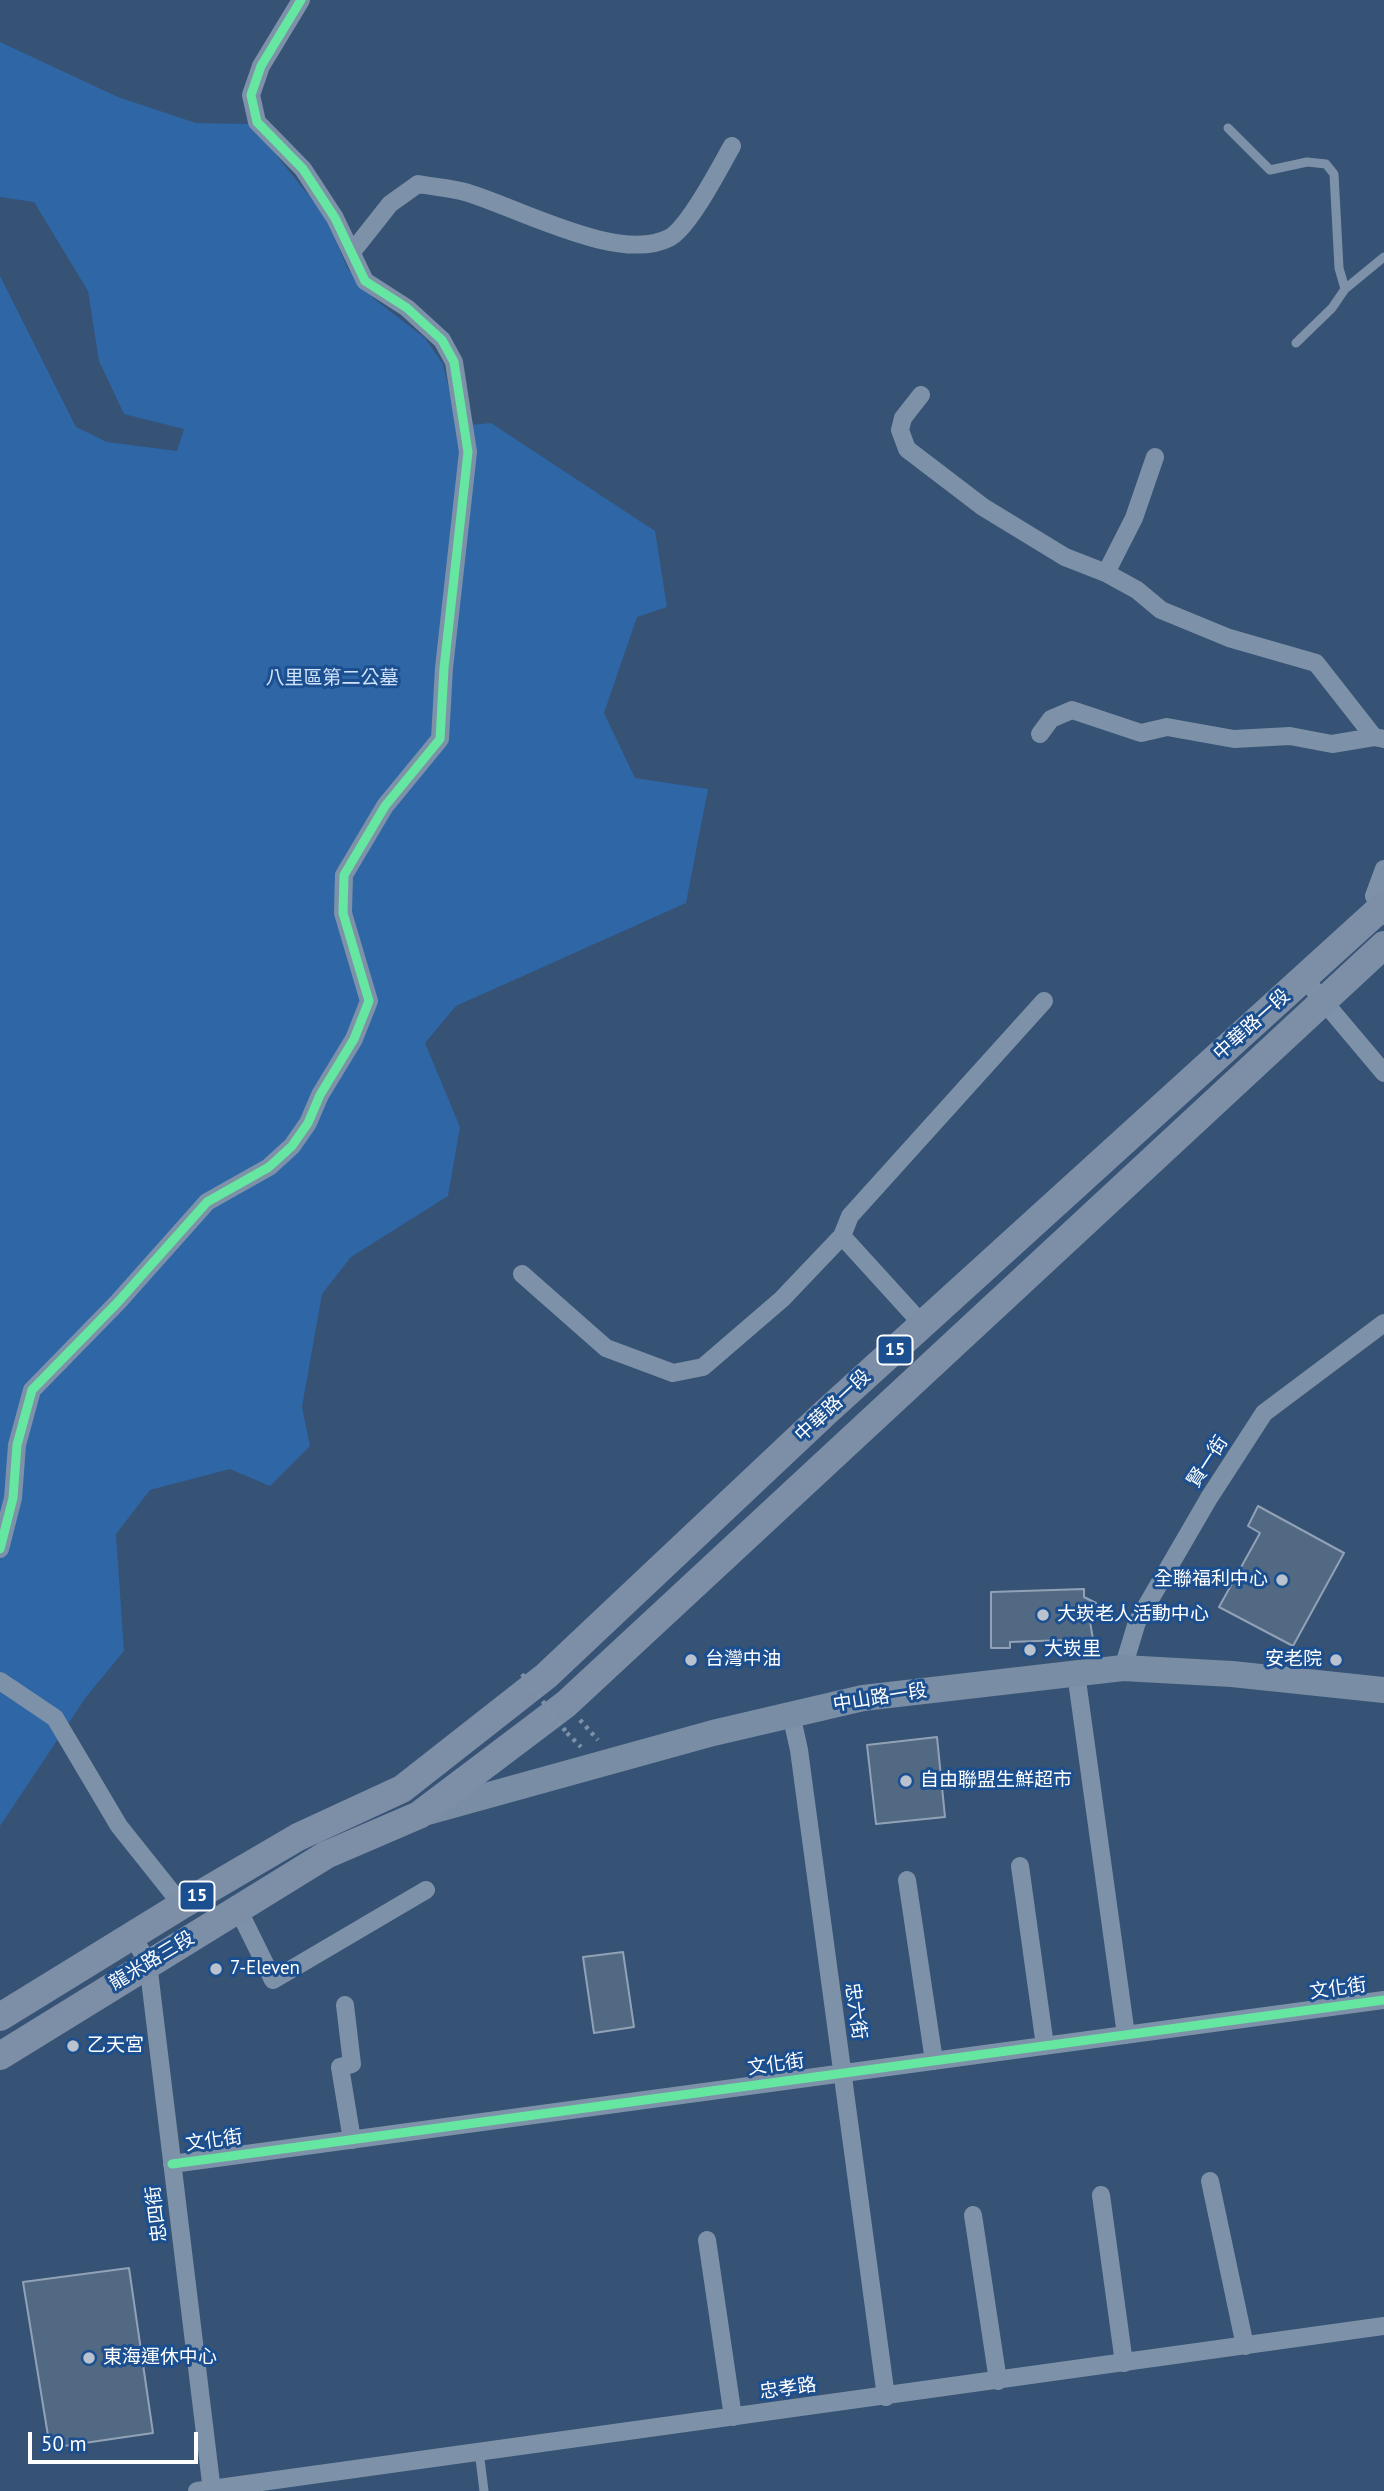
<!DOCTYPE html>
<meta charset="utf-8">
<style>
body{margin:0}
#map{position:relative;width:1384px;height:2491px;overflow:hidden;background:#365274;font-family:"PT Sans",sans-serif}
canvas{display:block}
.scale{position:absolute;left:28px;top:2432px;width:170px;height:32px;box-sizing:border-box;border:4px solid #fff;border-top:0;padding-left:9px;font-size:21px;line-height:24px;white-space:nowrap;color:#fff;-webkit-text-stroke:5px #1b4f8f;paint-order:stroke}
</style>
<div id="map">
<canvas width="1384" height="2491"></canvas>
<div class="scale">50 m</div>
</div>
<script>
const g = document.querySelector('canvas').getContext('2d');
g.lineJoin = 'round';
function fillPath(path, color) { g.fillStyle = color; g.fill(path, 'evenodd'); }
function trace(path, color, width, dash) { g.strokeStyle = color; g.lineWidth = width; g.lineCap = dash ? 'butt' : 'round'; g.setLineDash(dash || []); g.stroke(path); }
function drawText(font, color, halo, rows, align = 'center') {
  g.font = font + ' "PT Sans","Noto Sans TC",sans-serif'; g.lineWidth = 6; g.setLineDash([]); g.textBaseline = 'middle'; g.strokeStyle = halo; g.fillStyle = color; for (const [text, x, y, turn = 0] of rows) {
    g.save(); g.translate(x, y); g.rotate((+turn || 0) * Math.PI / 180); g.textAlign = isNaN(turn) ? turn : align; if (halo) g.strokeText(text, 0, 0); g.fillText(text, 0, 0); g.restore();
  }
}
const green = new Path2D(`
 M 0,42 L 118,97 L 196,123 L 251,124 L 324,214 L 348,269 L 373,298 L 425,338 L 443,364 L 458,426 L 491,423 L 655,531 L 667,607 L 637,617 L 604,713 L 635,778 L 708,789 L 686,903 L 456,1006 L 425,1043 L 460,1127 L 448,1196 L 351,1257 L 322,1294 L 302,1407 L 310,1446 L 270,1486 L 230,1469 L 150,1490 L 116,1534 L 124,1651 L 86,1697 L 0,1826 L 0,276 L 76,427 L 107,442 L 177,451 L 184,429 L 124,414 L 99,361 L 88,291 L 34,202 L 0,197 Z`);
const building = new Path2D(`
 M 1258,1506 L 1344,1553 L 1293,1646 L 1219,1607 L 1260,1533 L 1248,1526 Z
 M 1084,1589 L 1084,1597 L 1096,1603 L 1095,1619 L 1090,1622 L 1093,1639 L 1010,1642 L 1010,1648 L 991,1648 L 991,1592 Z
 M 937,1737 L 945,1817 L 876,1824 L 867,1745 Z
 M 623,1952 L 634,2027 L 594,2033 L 583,1957 Z
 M 129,2268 L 153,2433 L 50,2448 L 23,2282 Z`);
const path = new Path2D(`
 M 580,1720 L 598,1740
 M 567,1733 L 581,1747`);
const service = new Path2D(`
 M 1228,128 L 1270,170 L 1307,162 L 1326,164 L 1334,174 L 1339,268 L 1345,289 L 1384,257
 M 1296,343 L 1332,308 L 1345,289
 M 479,2451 L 484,2491`);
const minor = new Path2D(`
 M 352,252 L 390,204 L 418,184 C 434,187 450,188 465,192 C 517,207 619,264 669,238 C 689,228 720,167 732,146
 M 921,395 L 903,418 L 900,430 L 907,449 L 983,507 L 1065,557 L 1106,573 L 1137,590 L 1161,610 L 1229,638 L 1316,663 L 1374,737 L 1384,739
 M 1106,573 L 1134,518 L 1155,457
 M 1040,734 L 1051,719 L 1072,710 L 1141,733 L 1167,727 L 1234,739 L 1290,736 L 1332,744 L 1374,737
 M 1384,869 L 1374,896 L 1384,916
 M 1304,978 L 1384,1073
 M 522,1274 L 606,1348 L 673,1373 L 703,1367 L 782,1299 L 842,1236
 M 923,1325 L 842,1236 L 850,1216 L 1044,1001
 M 0,1549 L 13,1498 L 17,1445 L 32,1390 L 118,1302 L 207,1202 L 269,1167 L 292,1146 L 308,1123 L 320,1095 L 354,1039 L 369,1001 L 343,913 L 344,875 L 385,806 L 440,739 L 444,668 L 468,452 L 454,362 L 442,340 L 407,308 L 365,281 L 335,218 L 303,169 L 257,122 L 251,95 L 261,66 L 301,0
 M 1123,1668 L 1137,1622 L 1209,1498 L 1264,1413 L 1384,1323
 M 1076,1673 L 1126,2035
 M 0,1681 L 55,1718 L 119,1826 L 182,1905
 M 791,1714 L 799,1750 L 886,2397
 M 1020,1866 L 1045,2046
 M 907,1880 L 934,2061
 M 238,1909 L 273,1980 L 426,1890
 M 132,1935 L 148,1963 L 212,2491
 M 345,2005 L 352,2064 L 340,2067 L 352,2140
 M 172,2164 L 1384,2000
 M 1210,2181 L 1245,2346
 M 1101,2195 L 1124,2363
 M 973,2215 L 998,2381
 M 707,2240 L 733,2417
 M 197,2491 L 1384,2326`);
const secondary = new Path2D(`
 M 424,1813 L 713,1733 L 863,1698 L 1123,1668 L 1232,1674 L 1384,1690`);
const primary = new Path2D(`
 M 0,2017 L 182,1905 L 298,1837 L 402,1789 L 546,1676 L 825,1413 L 1384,905
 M 0,2056 L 326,1855 L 419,1815 L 566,1704 L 1384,945`);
const pathBridge = new Path2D(`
 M 522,1674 L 567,1733`);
const cycleway = new Path2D(`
 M 0,1549 L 13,1498 L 17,1445 L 32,1390 L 118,1302 L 207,1202 L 269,1167 L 292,1146 L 308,1123 L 320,1095 L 354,1039 L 369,1001 L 343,913 L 344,875 L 385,806 L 440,739 L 444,668 L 468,452 L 454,362 L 442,340 L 407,308 L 365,281 L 335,218 L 303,169 L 257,122 L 251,95 L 261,66 L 301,0
 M 172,2164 L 1384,2000`);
const markers = [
 [1282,1580,7,"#b9c2ce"],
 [1043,1615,7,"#b9c2ce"],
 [1030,1650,7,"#b9c2ce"],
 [691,1660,7,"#b9c2ce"],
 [1336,1660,7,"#b9c2ce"],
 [906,1781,7,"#b9c2ce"],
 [216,1969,7,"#b9c2ce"],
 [73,2046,7,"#b9c2ce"],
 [89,2358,7,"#b9c2ce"]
];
const shields = [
 [895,1350,35],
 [197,1896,35]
];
const shieldNames = [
 ["15",895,1350],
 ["15",197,1896]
];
const parkNames = [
 ["八里區第二公墓",332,679]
];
const streetNames = [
 ["中華路一段",1252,1025,-42],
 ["中華路一段",833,1406,-43],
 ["賢一街",1208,1462,-57],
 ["中山路一段",880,1698,-9],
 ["龍米路三段",152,1961,-31],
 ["文化街",1338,1989,-8],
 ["忠六街",855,2011,82],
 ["文化街",776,2065,-8],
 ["文化街",214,2141,-8],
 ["忠四街",157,2214,-97],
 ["忠孝路",788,2389,-8]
];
const poiNames = [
 ["全聯福利中心",1268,1580,"right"],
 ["大崁老人活動中心",1057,1615],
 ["大崁里",1044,1650],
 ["台灣中油",705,1660],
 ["安老院",1322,1660,"right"],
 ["自由聯盟生鮮超市",920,1781],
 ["7-Eleven",230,1969],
 ["乙天宮",87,2046],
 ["東海運休中心",103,2358]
];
fillPath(green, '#2f66a5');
fillPath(building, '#526984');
trace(building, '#92a2b6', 2);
trace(path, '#7d92a8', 4.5, [3.5, 5]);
trace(service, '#7d92a8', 9);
trace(minor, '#7d92a8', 18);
trace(secondary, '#798da4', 26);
trace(primary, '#7d8ea7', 28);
trace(pathBridge, '#7d92a8', 4.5, [3.5, 5]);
trace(cycleway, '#66e7a1', 9);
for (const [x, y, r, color] of markers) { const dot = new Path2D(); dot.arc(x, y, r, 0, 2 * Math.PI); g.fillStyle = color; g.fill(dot); trace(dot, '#1b4f8f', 2.5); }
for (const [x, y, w] of shields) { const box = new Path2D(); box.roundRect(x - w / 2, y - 14.5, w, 29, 5); g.fillStyle = '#1b4f8f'; g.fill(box); trace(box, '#fff', 2); }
drawText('bold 18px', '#fff', null, shieldNames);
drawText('19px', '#cfe3fa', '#1b4f8f', parkNames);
drawText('19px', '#fff', '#1b4f8f', streetNames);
drawText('19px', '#fff', '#1b4f8f', poiNames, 'left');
</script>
